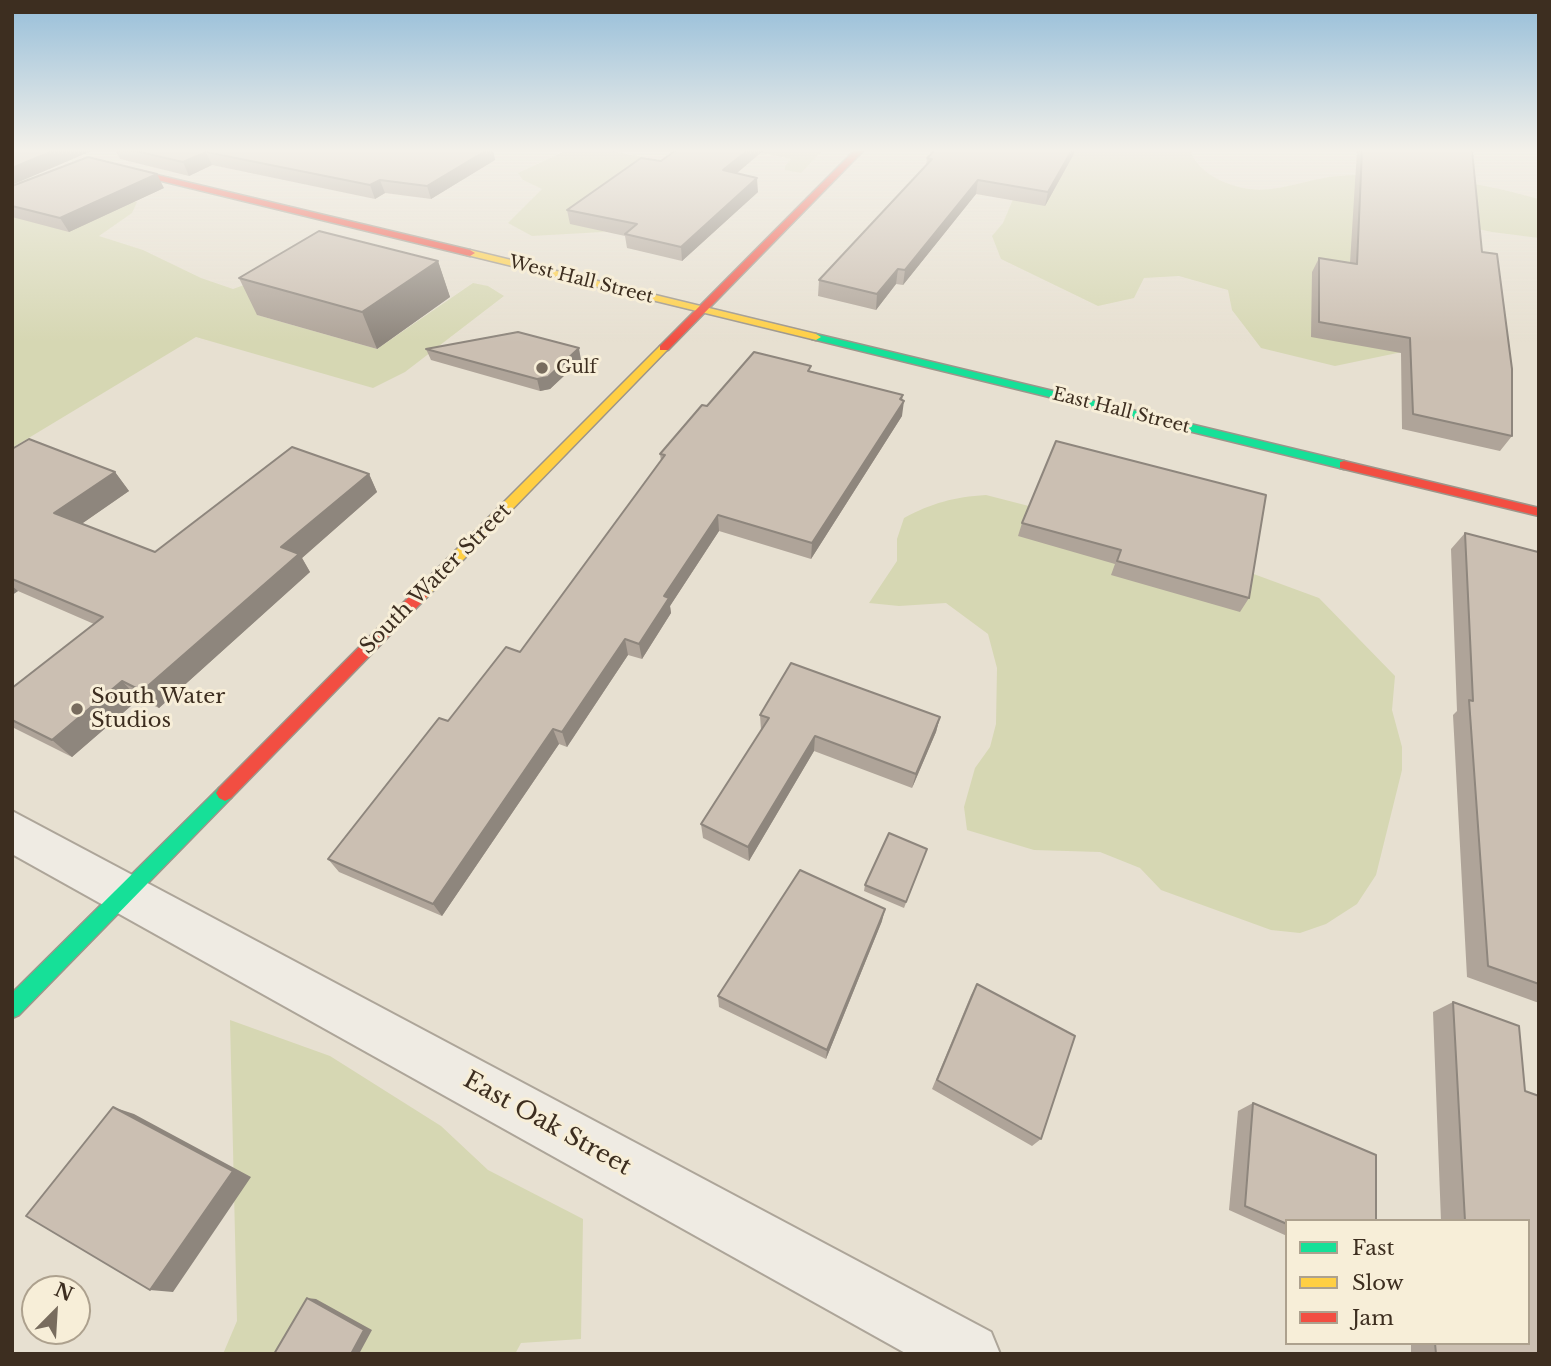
<!DOCTYPE html>
<style>
body{margin:0}
#map{position:relative;width:1551px;height:1366px;overflow:hidden;background:#e7e0d1;font-family:"Libre Baskerville",serif}
canvas{display:block}
.frame{position:absolute;inset:0;border:14px solid #3d2e20;pointer-events:none}
.legend{position:absolute;left:1285px;top:1219px;width:245px;height:126px;box-sizing:border-box;background:#f7eed8;border:2px solid #ada18e;margin:0;padding:9px 12px;list-style:none;font-size:21px;color:#3d2e20}
.legend li{display:flex;align-items:center;gap:14px;height:35px}
.legend b{width:35px;border:2px solid #ada18e}
.north{position:absolute;left:21px;top:1275px;width:70px;height:70px;box-sizing:border-box;background:#f7eed8;border:2px solid #ada18e;border-radius:50%;rotate:24deg;font-size:19px;font-weight:700;line-height:28px;text-align:center;color:#3d2e20}
.north::after{content:'';display:block;margin:auto;width:24px;height:32px;background:#786c5e;clip-path:polygon(50% 0,100% 100%,50% 72%,0 100%)}
</style>
<div id="map">
<canvas width="1551" height="1366"></canvas>
<div class="frame"></div>
<ul class="legend">
<li><b style="height:9px;background:#16e098"></b>Fast</li>
<li><b style="height:9px;background:#ffcf43"></b>Slow</li>
<li><b style="height:9px;background:#f24e42"></b>Jam</li>
</ul>
<div class="north">N</div>
</div>
<script>
const g = document.querySelector('canvas').getContext('2d');
g.lineJoin = 'round';
function fillPath(path, color) { g.fillStyle = color; g.fill(path, 'evenodd'); }
function trace(path, color, width, dash) { g.strokeStyle = color; g.lineWidth = width; g.lineCap = dash ? 'butt' : 'round'; g.setLineDash(dash || []); g.stroke(path); }
function drawText(font, color, halo, rows, align = 'center') {
  g.font = font + ' "Libre Baskerville",serif'; g.lineWidth = 6; g.setLineDash([]); g.textBaseline = 'middle'; g.strokeStyle = halo; g.fillStyle = color; for (const [text, x, y, turn = 0] of rows) {
    g.save(); g.translate(x, y); g.rotate((+turn || 0) * Math.PI / 180); g.textAlign = isNaN(turn) ? turn : align; if (halo) g.strokeText(text, 0, 0); g.fillText(text, 0, 0); g.restore();
  }
}
const green = new Path2D(`
 M 567,150 L 607,150 L 657,160 L 624,224 L 602,232 L 532,236 L 508,223 L 542,189 L 523,180 L 518,173 Z
 M 764,150 L 823,150 L 801,173 L 785,170 L 785,166 L 791,159 L 761,153 Z
 M 1057,150 L 1190,150 C 1199,174 1225,185 1249,189 C 1279,193 1309,178 1339,176 C 1407,170 1473,181 1539,199 L 1539,238 L 1492,232 L 1427,218 L 1402,352 L 1335,366 L 1261,348 L 1232,310 L 1228,290 L 1179,276 L 1144,278 L 1134,298 L 1098,306 L 1001,259 L 992,236 L 1003,223 L 1022,178 Z
 M 122,198 L 137,202 L 132,213 L 99,236 L 143,250 L 201,278 L 233,289 L 312,260 L 262,300 L 257,315 L 377,349 L 473,283 L 488,286 L 504,296 L 405,372 L 373,388 L 196,337 L 12,448 L 12,212 Z
 M 986,495 L 1161,540 L 1319,598 L 1395,676 L 1392,710 L 1402,747 L 1402,770 L 1376,875 L 1357,904 L 1326,924 L 1300,933 L 1271,930 L 1161,890 L 1140,868 L 1100,852 L 1034,850 L 967,830 L 964,807 L 975,768 L 990,747 L 996,724 L 997,668 L 988,634 L 946,603 L 899,606 L 869,603 L 897,561 L 897,539 L 904,518 C 932,503 954,497 986,495 Z
 M 230,1020 L 330,1056 L 441,1126 L 488,1170 L 583,1219 L 581,1339 L 521,1343 L 515,1354 L 223,1354 L 237,1321 Z`);
const street = new Path2D(`
 M 12,811 L 991,1332 L 1000,1354 L 907,1354 L 12,854 Z`);
const fast = new Path2D(`
 M 816,334 L 1344,461 L 1350,465 L 1344,469 L 812,339 L 812,335 Z
 M 225,785 L 231,788 L 234,793 L 231,798 L 19,1015 L 12,1018 L 12,993 L 219,788 Z`);
const slow = new Path2D(`
 M 470,250 L 816,334 L 821,337 L 816,340 L 467,255 L 465,253 Z
 M 660,346 L 669,348 L 426,598 L 416,598 L 414,594 L 416,590 Z`);
const jam = new Path2D(`
 M 855,150 L 864,150 L 668,350 L 660,350 L 660,346 Z
 M 107,163 L 470,250 L 475,253 L 470,256 L 104,167 L 103,165 Z
 M 1344,461 L 1539,508 L 1539,516 L 1340,468 L 1340,462 Z
 M 421,589 L 426,590 L 428,594 L 426,598 L 231,798 L 225,801 L 219,798 L 216,793 L 219,788 L 416,590 Z`);
const wall = new Path2D(`
 M 115,150 L 493,150 L 495,160 L 431,199 L 385,193 L 375,199 L 212,165 L 189,176 L 120,159 Z
 M 764,150 L 737,173 L 758,192 L 682,261 L 627,248 L 625,236 L 570,224 L 567,210 L 661,161 Z
 M 1076,150 L 1045,206 L 976,194 L 903,285 L 896,284 L 876,310 L 818,296 L 819,280 L 926,165 L 927,158 Z
 M 1357,150 L 1472,150 L 1482,252 L 1512,436 L 1500,451 L 1402,429 L 1401,353 L 1311,337 L 1312,272 L 1319,258 L 1350,263 Z
 M 12,186 L 164,188 L 69,232 L 12,217 Z
 M 438,261 L 450,297 L 377,349 L 257,315 L 239,278 Z
 M 426,349 L 581,360 L 550,389 L 540,391 L 431,360 Z
 M 811,371 L 902,400 L 902,416 L 811,559 L 719,531 L 670,606 L 671,613 L 642,659 L 628,655 L 567,747 L 559,744 L 442,916 L 339,872 L 328,859 L 448,721 L 520,652 L 661,461 L 660,454 L 707,406 Z
 M 1056,441 L 1249,598 L 1240,612 L 1111,575 L 1115,564 L 1018,536 L 1022,523 Z
 M 12,449 L 115,472 L 129,491 L 81,524 L 155,552 L 369,474 L 377,492 L 302,558 L 310,572 L 159,708 L 139,699 L 72,757 L 12,727 L 12,688 L 94,624 L 18,591 L 12,595 Z
 M 1465,533 L 1539,562 L 1539,1003 L 1467,977 L 1453,715 L 1457,711 L 1451,549 Z
 M 760,715 L 940,717 L 936,732 L 912,788 L 814,751 L 749,861 L 703,838 L 701,824 L 762,730 L 761,730 Z
 M 927,849 L 904,908 L 864,891 L 865,885 Z
 M 882,921 L 826,1059 L 719,1007 L 718,996 Z
 M 977,984 L 1041,1139 L 1032,1146 L 932,1089 L 971,995 Z
 M 1453,1002 L 1525,1091 L 1539,1354 L 1411,1354 L 1411,1343 L 1528,1343 L 1528,1221 L 1441,1221 L 1433,1012 Z
 M 1253,1103 L 1287,1221 L 1287,1236 L 1229,1210 L 1238,1111 Z`);
const shadedWall = new Path2D(`
 M 55,150 L 94,150 L 12,185 L 12,168 Z
 M 487,150 L 493,150 L 495,160 L 431,199 L 427,186 Z
 M 748,150 L 764,150 L 724,184 L 723,170 Z
 M 1072,150 L 1076,150 L 1045,206 L 1048,192 Z
 M 206,152 L 212,165 L 189,176 L 183,162 Z
 M 157,174 L 164,188 L 69,232 L 60,218 Z
 M 757,178 L 758,192 L 682,261 L 681,247 Z
 M 380,180 L 385,193 L 375,199 L 370,185 Z
 M 978,180 L 976,194 L 903,285 L 905,270 Z
 M 438,261 L 450,297 L 377,349 L 362,312 Z
 M 898,269 L 896,284 L 876,310 L 877,294 Z
 M 579,348 L 581,360 L 550,389 L 540,391 L 537,379 Z
 M 903,395 L 901,405 L 904,401 L 902,416 L 811,559 L 812,543 Z
 M 115,472 L 129,491 L 70,532 L 54,513 Z
 M 369,474 L 377,492 L 302,558 L 310,572 L 159,708 L 142,691 L 281,547 Z
 M 718,515 L 719,531 L 670,606 L 671,613 L 642,659 L 639,644 L 664,596 Z
 M 12,586 L 18,591 L 12,595 Z
 M 625,639 L 628,655 L 567,747 L 562,732 Z
 M 122,681 L 139,699 L 72,757 L 52,740 Z
 M 940,717 L 936,732 L 912,788 L 916,774 Z
 M 553,729 L 559,744 L 442,916 L 433,904 Z
 M 815,736 L 814,751 L 749,861 L 748,847 Z
 M 885,909 L 882,921 L 826,1059 L 827,1050 Z
 M 113,1107 L 134,1114 L 251,1177 L 173,1292 L 150,1290 Z
 M 307,1298 L 316,1299 L 372,1330 L 359,1354 L 351,1354 Z`);
const building = new Path2D(`
 M 12,150 L 55,150 L 12,168 Z
 M 131,150 L 487,150 L 427,186 L 380,180 L 370,185 L 206,152 L 183,162 Z
 M 676,150 L 748,150 L 723,170 L 757,178 L 681,247 L 625,234 L 637,224 L 567,210 L 641,158 L 661,161 Z
 M 935,150 L 1072,150 L 1048,192 L 978,180 L 905,270 L 898,269 L 877,294 L 819,280 L 932,159 L 927,158 Z
 M 1362,150 L 1472,150 L 1482,252 L 1497,254 L 1512,369 L 1512,436 L 1413,414 L 1410,338 L 1319,322 L 1319,258 L 1357,264 Z
 M 88,157 L 157,174 L 60,218 L 12,206 L 12,186 Z
 M 319,231 L 438,261 L 362,312 L 239,278 Z
 M 518,332 L 579,348 L 548,377 L 537,379 L 426,349 Z
 M 754,352 L 811,366 L 808,371 L 903,395 L 900,399 L 904,401 L 812,543 L 718,515 L 664,596 L 669,598 L 639,644 L 625,639 L 562,732 L 553,729 L 433,904 L 328,859 L 439,718 L 448,721 L 506,647 L 520,652 L 665,455 L 660,454 L 702,405 L 707,406 Z
 M 29,439 L 115,472 L 54,513 L 155,552 L 292,447 L 369,474 L 281,547 L 299,554 L 142,691 L 122,681 L 52,740 L 12,720 L 12,688 L 103,617 L 12,579 L 12,449 Z
 M 1056,441 L 1266,495 L 1249,598 L 1117,561 L 1121,550 L 1022,523 Z
 M 1465,533 L 1538,552 L 1539,562 L 1539,984 L 1488,966 L 1469,700 L 1473,701 Z
 M 791,663 L 940,717 L 916,774 L 815,736 L 748,847 L 701,824 L 769,718 L 760,715 Z
 M 889,833 L 927,849 L 906,902 L 865,885 Z
 M 800,870 L 885,909 L 827,1050 L 718,996 Z
 M 977,984 L 1075,1036 L 1041,1139 L 937,1080 Z
 M 1453,1002 L 1519,1026 L 1525,1091 L 1539,1096 L 1539,1354 L 1436,1354 L 1435,1343 L 1528,1343 L 1528,1221 L 1465,1221 Z
 M 1253,1103 L 1376,1155 L 1376,1221 L 1287,1221 L 1287,1224 L 1245,1206 Z
 M 113,1107 L 233,1171 L 150,1290 L 26,1216 Z
 M 307,1298 L 364,1330 L 351,1354 L 274,1354 Z`);
const markers = [
 [542,368,7,"#786c5e"],
 [77,709,7,"#786c5e"]
];
const farStreetnames = [
 ["West Hall Street",581,280,14],
 ["East Hall Street",1121,411,14]
];
const farPoinames = [
 ["Gulf",556,368]
];
const streetNames = [
 ["South Water Street",436,579,-45]
];
const poiNames = [
 ["South Water",91,697],
 ["Studios",91,721]
];
const nearStreetnames = [
 ["East Oak Street",547,1124,29]
];
fillPath(green, '#d6d7b3');
trace(street, '#ada599', 4);
trace(fast, '#9c958a', 3);
trace(slow, '#9c958a', 3);
trace(jam, '#9c958a', 3);
fillPath(street, '#efebe3');
fillPath(fast, '#16e098');
fillPath(slow, '#ffcf43');
fillPath(jam, '#f24e42');
fillPath(wall, '#afa499');
fillPath(shadedWall, '#8e867d');
fillPath(building, '#cbbfb2');
trace(building, '#8e867d', 2);
const sky = g.createLinearGradient(0, 0, 0, 342);
sky.addColorStop(0, '#96bed9');
sky.addColorStop(0.44, '#f4f1ea');
sky.addColorStop(1, '#f4f1ea00');
g.fillStyle = sky;
g.fillRect(0, 0, 1551, 342);
for (const [x, y, r, color] of markers) { const dot = new Path2D(); dot.arc(x, y, r, 0, 2 * Math.PI); g.fillStyle = color; g.fill(dot); trace(dot, '#f7eed8', 2.5); }
drawText('18px', '#3d2e20', '#f7eed8', farStreetnames);
drawText('18px', '#3d2e20', '#f7eed8', farPoinames, 'left');
drawText('21px', '#3d2e20', '#f7eed8', streetNames);
drawText('21px', '#3d2e20', '#f7eed8', poiNames, 'left');
drawText('24px', '#3d2e20', '#f7eed8', nearStreetnames);
</script>
